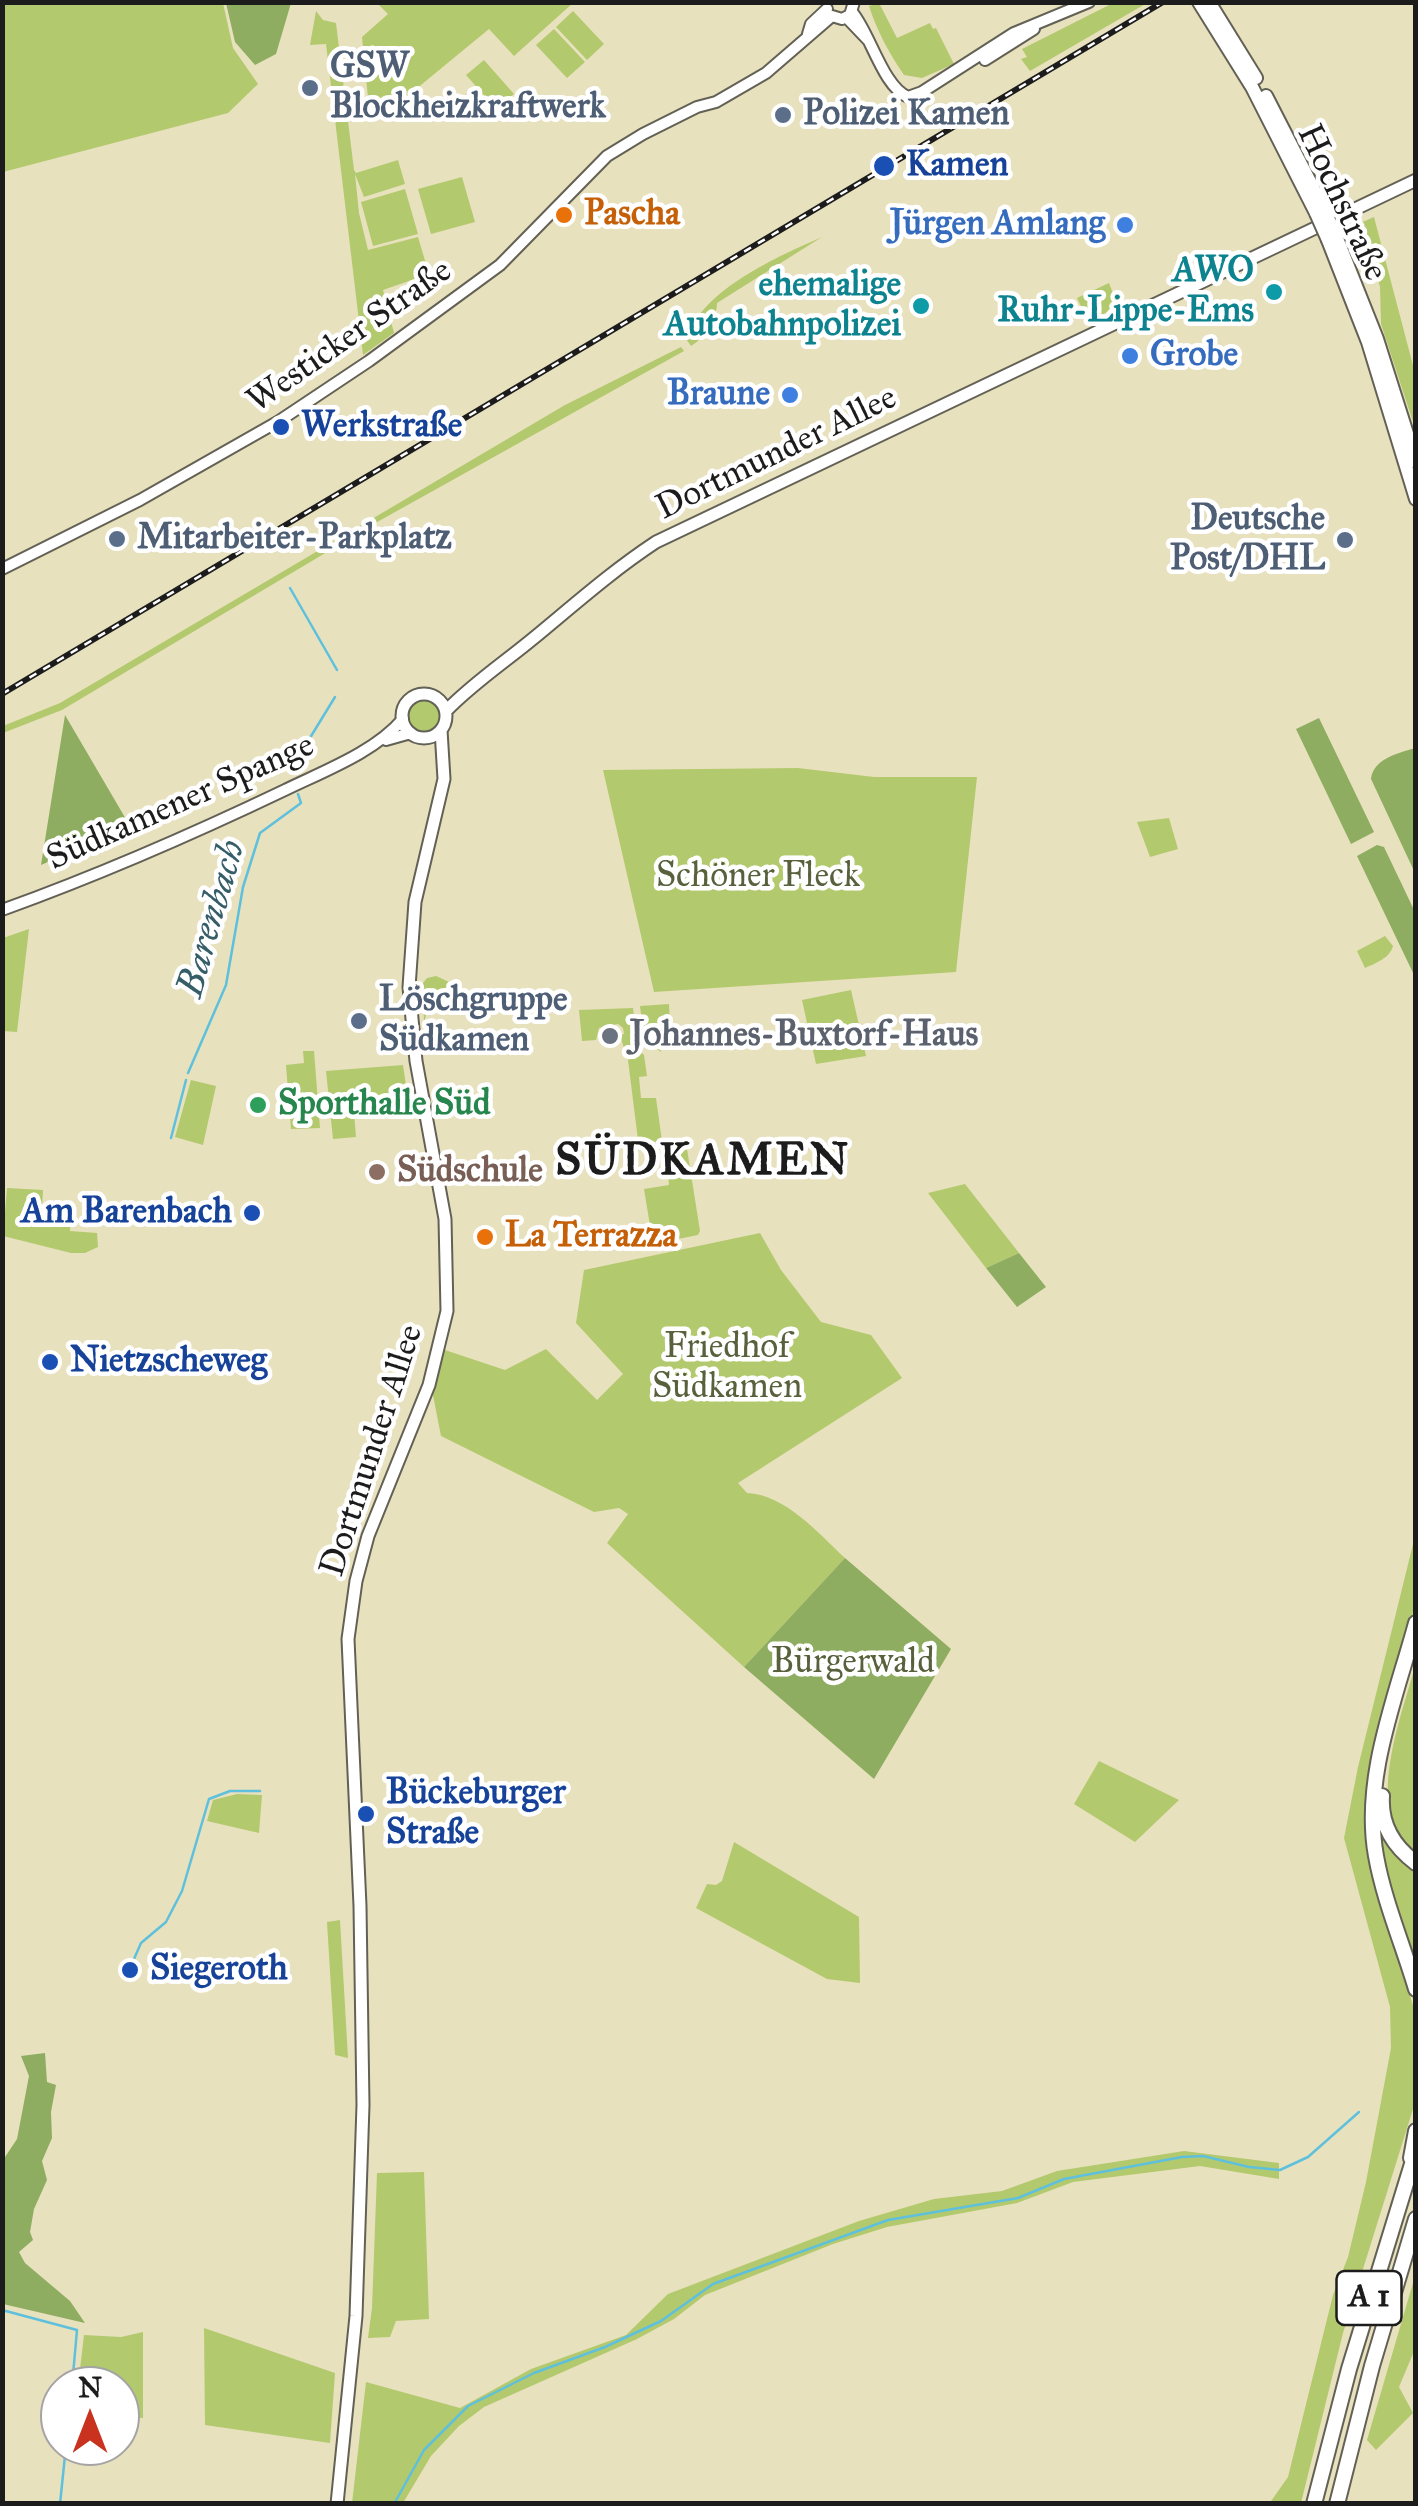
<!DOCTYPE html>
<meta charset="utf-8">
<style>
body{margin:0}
#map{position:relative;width:1418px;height:2506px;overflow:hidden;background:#e8e1be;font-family:"IM FELL Great Primer",serif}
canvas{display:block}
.frame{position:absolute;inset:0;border:5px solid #1c1c1c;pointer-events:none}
.north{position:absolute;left:40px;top:2366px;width:100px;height:100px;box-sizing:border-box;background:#fff;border:2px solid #a4a4a4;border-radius:50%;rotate:0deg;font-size:28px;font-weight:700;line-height:40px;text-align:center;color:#1c1c1c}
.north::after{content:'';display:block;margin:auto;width:35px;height:45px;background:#c8321e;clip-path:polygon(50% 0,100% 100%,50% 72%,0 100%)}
</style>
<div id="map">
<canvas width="1418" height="2506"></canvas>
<div class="frame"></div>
<div class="north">N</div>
</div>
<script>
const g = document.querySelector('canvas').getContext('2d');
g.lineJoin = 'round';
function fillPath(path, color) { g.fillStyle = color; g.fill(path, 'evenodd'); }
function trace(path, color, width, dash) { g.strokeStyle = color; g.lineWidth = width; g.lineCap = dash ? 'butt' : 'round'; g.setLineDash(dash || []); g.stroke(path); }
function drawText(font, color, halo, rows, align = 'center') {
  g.font = font + ' "IM FELL Great Primer",serif'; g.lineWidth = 9; g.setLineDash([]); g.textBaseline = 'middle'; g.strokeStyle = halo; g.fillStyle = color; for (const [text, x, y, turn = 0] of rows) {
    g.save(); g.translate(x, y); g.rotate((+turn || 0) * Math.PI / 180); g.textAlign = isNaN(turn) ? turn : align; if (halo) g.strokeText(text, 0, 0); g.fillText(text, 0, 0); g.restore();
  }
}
const green = new Path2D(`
 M 3,2 L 223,3 L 233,48 L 258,84 L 228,113 L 3,172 Z
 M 377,3 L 573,3 L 514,56 L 489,29 L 393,108 L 369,108 L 362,37 L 388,14 Z
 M 879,3 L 897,38 L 930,23 L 933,29 L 936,28 L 954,64 L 922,78 L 904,75 C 889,53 877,31 869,6 Z
 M 1113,3 L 1147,3 L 1030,71 L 1021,59 L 1027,57 L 1022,49 Z
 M 316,11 L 323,20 L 336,23 L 354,170 L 356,173 L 398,160 L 405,184 L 364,197 L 355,174 L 359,213 L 368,250 L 418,237 L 429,274 L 383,290 L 394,333 L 363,355 L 326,44 L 310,45 Z
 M 573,11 L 604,44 L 587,60 L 556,27 Z
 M 554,29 L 585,62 L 567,78 L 536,45 Z
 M 484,60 L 514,94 L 496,109 L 466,75 Z
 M 462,177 L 475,222 L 431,234 L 418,189 Z
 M 405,189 L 418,234 L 373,246 L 361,202 Z
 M 1374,217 L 1415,373 L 1415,428 L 1381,324 L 1380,287 L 1370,250 L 1358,224 Z
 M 822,237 L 717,303 C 717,318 705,338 691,346 L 686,339 C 703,289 777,257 822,237 Z
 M 1109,283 L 1116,301 L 1115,307 L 1089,323 L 1077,298 Z
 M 681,347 L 684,351 L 379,521 L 62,710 L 3,733 L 3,726 L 60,703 L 565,405 Z
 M407 716a17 17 0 1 1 34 0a17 17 0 1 1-34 0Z
 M 798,768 L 874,777 L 977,777 L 956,972 L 654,992 L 603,770 Z
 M 1169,818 L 1178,849 L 1150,857 L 1137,822 Z
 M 29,929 L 17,1032 L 3,1031 L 3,938 Z
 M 1385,936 L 1393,946 C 1390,958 1376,963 1365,968 L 1357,951 Z
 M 436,976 L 458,986 L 468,996 L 463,1011 L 436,1010 L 426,1014 L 424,1025 L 423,983 L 427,978 Z
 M 851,990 L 866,1056 L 816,1064 L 802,1000 Z
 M 669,1004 L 670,1025 L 659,1027 L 661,1052 L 644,1038 L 640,1006 Z
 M 633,1008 L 638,1046 L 624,1048 L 620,1035 L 624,1034 L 623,1028 L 618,1024 L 599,1028 L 596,1040 L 582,1041 L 579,1010 Z
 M 303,1051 L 314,1051 L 320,1128 L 291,1129 L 286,1065 L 304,1063 Z
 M 640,1051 L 644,1055 L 647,1076 L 639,1077 L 641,1098 L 656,1098 L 662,1141 L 642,1143 L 638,1140 L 627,1052 Z
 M 403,1065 L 410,1113 L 398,1105 L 354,1112 L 356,1137 L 333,1139 L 326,1071 Z
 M 191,1080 L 216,1086 L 203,1145 L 175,1137 Z
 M 687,1149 L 700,1231 L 698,1235 L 653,1244 L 644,1189 L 669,1185 L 666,1152 Z
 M 965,1184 L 1019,1253 L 986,1268 L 928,1193 Z
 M 7,1188 L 43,1190 L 42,1209 L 71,1212 L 70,1231 L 97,1233 L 98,1247 L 85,1253 L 71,1253 L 3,1236 Z
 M 760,1233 L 781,1270 L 821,1322 L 871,1335 L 902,1378 L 738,1483 L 747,1493 C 786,1495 818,1533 845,1558 L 744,1667 L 607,1543 L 628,1514 L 619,1508 L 594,1512 L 441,1436 L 432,1390 L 445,1350 L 505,1370 L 546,1349 L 597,1400 L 623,1374 L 576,1323 L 584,1270 Z
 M 1415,1536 L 1415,1604 L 1372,1774 L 1383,1899 L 1415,2013 L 1416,2091 L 1413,2109 L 1343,2333 L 1301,2503 L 1269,2504 L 1288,2477 L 1333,2295 L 1348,2257 L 1366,2182 L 1391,2048 L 1390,2007 L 1344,1838 L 1358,1767 Z
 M 1415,1666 L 1415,1851 C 1361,1816 1402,1716 1415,1666 Z
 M 1099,1761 L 1179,1800 L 1135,1842 L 1074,1804 Z
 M 237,1794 L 262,1795 L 259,1833 L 207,1821 L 213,1800 Z
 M 1382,1832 L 1415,1866 L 1415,1977 L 1378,1833 Z
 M 734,1842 L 859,1917 L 860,1983 L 827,1979 L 696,1908 L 707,1884 L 716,1885 L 722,1881 Z
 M 340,1920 L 348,2058 L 335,2055 L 327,1922 Z
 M 1184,2151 L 1279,2163 L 1279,2179 L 1200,2166 L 1073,2182 L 1017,2203 L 887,2227 L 833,2244 L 705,2295 L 674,2319 L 637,2339 L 484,2407 L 459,2426 L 431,2456 L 403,2503 L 352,2503 L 366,2382 L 460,2408 L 531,2369 L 626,2335 L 668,2294 L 859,2221 L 934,2199 L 1002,2191 L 1057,2171 Z
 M 424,2172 L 429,2319 L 396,2321 L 390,2337 L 368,2338 L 372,2308 L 377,2173 Z
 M 1415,2276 L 1415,2349 L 1399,2387 L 1413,2413 L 1376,2450 L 1367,2440 Z
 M 204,2328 L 335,2373 L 330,2443 L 205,2425 Z
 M 143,2332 L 143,2418 L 120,2416 L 120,2386 L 78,2386 L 84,2335 L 121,2337 Z`);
const forest = new Path2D(`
 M 226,3 L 291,3 L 276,54 L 255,65 L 235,42 Z
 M 65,715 L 130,826 L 41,865 Z
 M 1319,718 L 1374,832 L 1351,844 L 1296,729 Z
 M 1415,748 L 1416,748 L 1415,873 L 1371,779 C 1373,759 1398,753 1415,748 Z
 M 1377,845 L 1384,847 L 1415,912 L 1415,977 L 1357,856 Z
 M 1019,1253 L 1046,1287 L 1017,1307 L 986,1268 Z
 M 845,1558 L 951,1649 L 874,1779 L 744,1667 Z
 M 45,2053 L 47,2082 L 56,2085 L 51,2112 L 52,2138 L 42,2161 L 47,2180 L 34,2209 L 30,2232 L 33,2240 L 19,2252 L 25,2263 L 70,2301 L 85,2323 L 3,2304 L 3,2160 L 17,2139 L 29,2076 L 21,2056 Z`);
const stream = new Path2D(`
 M 290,588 L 337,670
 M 289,772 L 335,697
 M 188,1073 L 226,985 L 243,887 L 260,833 L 301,803 L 298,794
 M 171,1138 L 186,1080
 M 134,1959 L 141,1943 L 166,1922 L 182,1891 L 209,1799 L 230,1791 L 260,1791
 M 2,2310 L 77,2330 L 72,2386
 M 60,2504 L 66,2446
 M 394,2504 L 424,2450 L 468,2406 L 534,2373 L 605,2347 L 661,2321 L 713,2284 L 888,2220 L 1018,2198 L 1064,2179 L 1182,2157 L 1203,2156 L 1249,2167 L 1280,2170 L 1308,2157 L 1359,2112`);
const tertiary = new Path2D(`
 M 852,12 C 870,33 883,87 908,97 L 922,92 L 1014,33 L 1089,2
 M 846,17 L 868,40
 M 808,34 L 811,24 L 827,9
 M 985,60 L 1034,29
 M 2,569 L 140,500 L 279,421 L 369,361 L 500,265 L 607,156 L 643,134 L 697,107 L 716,102 L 766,73 L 832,16 L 842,19 L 850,15 L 854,2
 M 386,740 L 411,733
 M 2,910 C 99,875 193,834 285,790 C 324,771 375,752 403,719`);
const secondary = new Path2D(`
 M402 716a22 22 0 1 1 44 0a22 22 0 1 1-44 0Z
 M 446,711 C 473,683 505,662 535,637 C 575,604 612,571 656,542 L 1416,180
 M 337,2504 L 356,2316 L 363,2105 L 360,1906 L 348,1639 L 356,1581 L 368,1536 L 429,1385 L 447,1311 L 445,1219 L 416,1061 L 409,987 L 415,902 L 444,779 L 441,730`);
const primary = new Path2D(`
 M 1199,2 L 1252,87 L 1316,213
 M 1209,2 L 1256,78
 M 1266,96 L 1324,209
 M 1336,236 L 1377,339 L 1416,462
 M 1328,240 L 1368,342 L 1416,499`);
const motorway = new Path2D(`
 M 1416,1623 C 1396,1697 1362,1779 1376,1856 C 1384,1901 1403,1945 1416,1989
 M 1382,1796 C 1380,1825 1393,1846 1416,1863
 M 1411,2158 L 1416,2131
 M 1314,2504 L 1349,2369 L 1416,2151
 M 1337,2504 L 1372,2366 L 1416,2219`);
const rail = new Path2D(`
 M 2,694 L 1163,2`);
const primaryBridge = new Path2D(`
 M 1324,209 L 1336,236
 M 1316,213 L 1328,240`);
const markers = [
 [310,88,10,"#5c6f8a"],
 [783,115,10,"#5c6f8a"],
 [884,166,12,"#1a4fb4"],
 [564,215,10,"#e8710a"],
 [1125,225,10,"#3f7fe0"],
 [1274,292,10,"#0f9aa8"],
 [921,306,10,"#0f9aa8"],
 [1130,356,10,"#3f7fe0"],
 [790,395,10,"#3f7fe0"],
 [281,427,10,"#1a4fb4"],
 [117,539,10,"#5c6f8a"],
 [1345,540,10,"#5c6f8a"],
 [359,1021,10,"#5c6f8a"],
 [610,1036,10,"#6b7280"],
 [258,1105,10,"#2e9e5b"],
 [377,1172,10,"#8d6e63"],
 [252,1213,10,"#1a4fb4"],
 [485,1237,10,"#e8710a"],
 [50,1362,10,"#1a4fb4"],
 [366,1814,10,"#1a4fb4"],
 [130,1970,10,"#1a4fb4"]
];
const shields = [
 [1369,2298,65]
];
const shieldNames = [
 ["A 1",1369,2298]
];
const serviceNames = [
 ["GSW",330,68],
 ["Blockheizkraftwerk",330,108],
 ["Polizei Kamen",803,115],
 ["Deutsche",1325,520,"right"],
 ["Post/DHL",1325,560,"right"],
 ["Mitarbeiter-Parkplatz",137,539],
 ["Löschgruppe",379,1001],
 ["Südkamen",379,1041]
];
const transitNames = [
 ["Kamen",906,166],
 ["Werkstraße",301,427],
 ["Am Barenbach",232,1213,"right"],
 ["Nietzscheweg",70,1362],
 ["Bückeburger",386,1794],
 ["Straße",386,1834],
 ["Siegeroth",150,1970]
];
const streetNames = [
 ["Hochstraße",1341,203,65],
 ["Westicker Straße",350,337,-35],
 ["Dortmunder Allee",777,454,-26],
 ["Südkamener Spange",181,803,-24],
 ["Dortmunder Allee",373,1451,-72]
];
const foodNames = [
 ["Pascha",584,215],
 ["La Terrazza",505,1237]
];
const shopNames = [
 ["Jürgen Amlang",1105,225],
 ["Grobe",1150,356,"left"],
 ["Braune",770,395]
];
const cultureNames = [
 ["AWO",1254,272],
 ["Ruhr-Lippe-Ems",1254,312],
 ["ehemalige",901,286],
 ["Autobahnpolizei",901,326]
];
const parkNames = [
 ["Schöner Fleck",758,877],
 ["Friedhof",727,1348],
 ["Südkamen",727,1388],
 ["Bürgerwald",853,1663]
];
const worshipNames = [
 ["Johannes-Buxtorf-Haus",630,1036]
];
const leisureNames = [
 ["Sporthalle Süd",278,1105]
];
const educationNames = [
 ["Südschule",397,1172]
];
const waterNames = [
 ["Barenbach",213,919,-74]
];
const districtNames = [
 ["SÜDKAMEN",703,1163]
];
fillPath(green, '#b3c96d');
fillPath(forest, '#8ead60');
trace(stream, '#5ec0dc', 2.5);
trace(tertiary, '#636155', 14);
trace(secondary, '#636155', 15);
trace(primary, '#636155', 16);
trace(motorway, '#636155', 18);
trace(tertiary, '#fff', 10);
trace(secondary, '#fff', 11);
trace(primary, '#fff', 12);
trace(motorway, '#fff', 14);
trace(rail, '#1c1c1c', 6);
trace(rail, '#fff', 2.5, [8]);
trace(primaryBridge, '#636155', 16, []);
trace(primaryBridge, '#fff', 12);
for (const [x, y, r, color] of markers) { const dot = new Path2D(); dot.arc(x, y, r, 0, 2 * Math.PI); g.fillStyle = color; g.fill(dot); trace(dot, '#fff', 4); }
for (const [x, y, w] of shields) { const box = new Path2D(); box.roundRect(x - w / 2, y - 27, w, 54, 8); g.fillStyle = '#fff'; g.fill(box); trace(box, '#1c1c1c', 2.5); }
drawText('bold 32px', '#1c1c1c', null, shieldNames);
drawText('bold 35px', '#4e5e75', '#fff', serviceNames, 'left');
drawText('bold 35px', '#164399', '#fff', transitNames, 'left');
drawText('35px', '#1c1c1c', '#fff', streetNames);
drawText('bold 35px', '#c56008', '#fff', foodNames, 'left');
drawText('bold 35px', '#366cbe', '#fff', shopNames, 'right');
drawText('bold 35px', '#0d838f', '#fff', cultureNames, 'right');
drawText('35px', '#58613c', '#fff', parkNames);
drawText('bold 35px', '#5b616d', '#fff', worshipNames, 'left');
drawText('bold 35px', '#27864d', '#fff', leisureNames, 'left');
drawText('bold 35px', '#785e54', '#fff', educationNames, 'left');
drawText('italic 38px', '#365e69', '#fff', waterNames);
g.letterSpacing = '2.5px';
drawText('bold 45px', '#1c1c1c', '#fff', districtNames);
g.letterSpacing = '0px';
</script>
